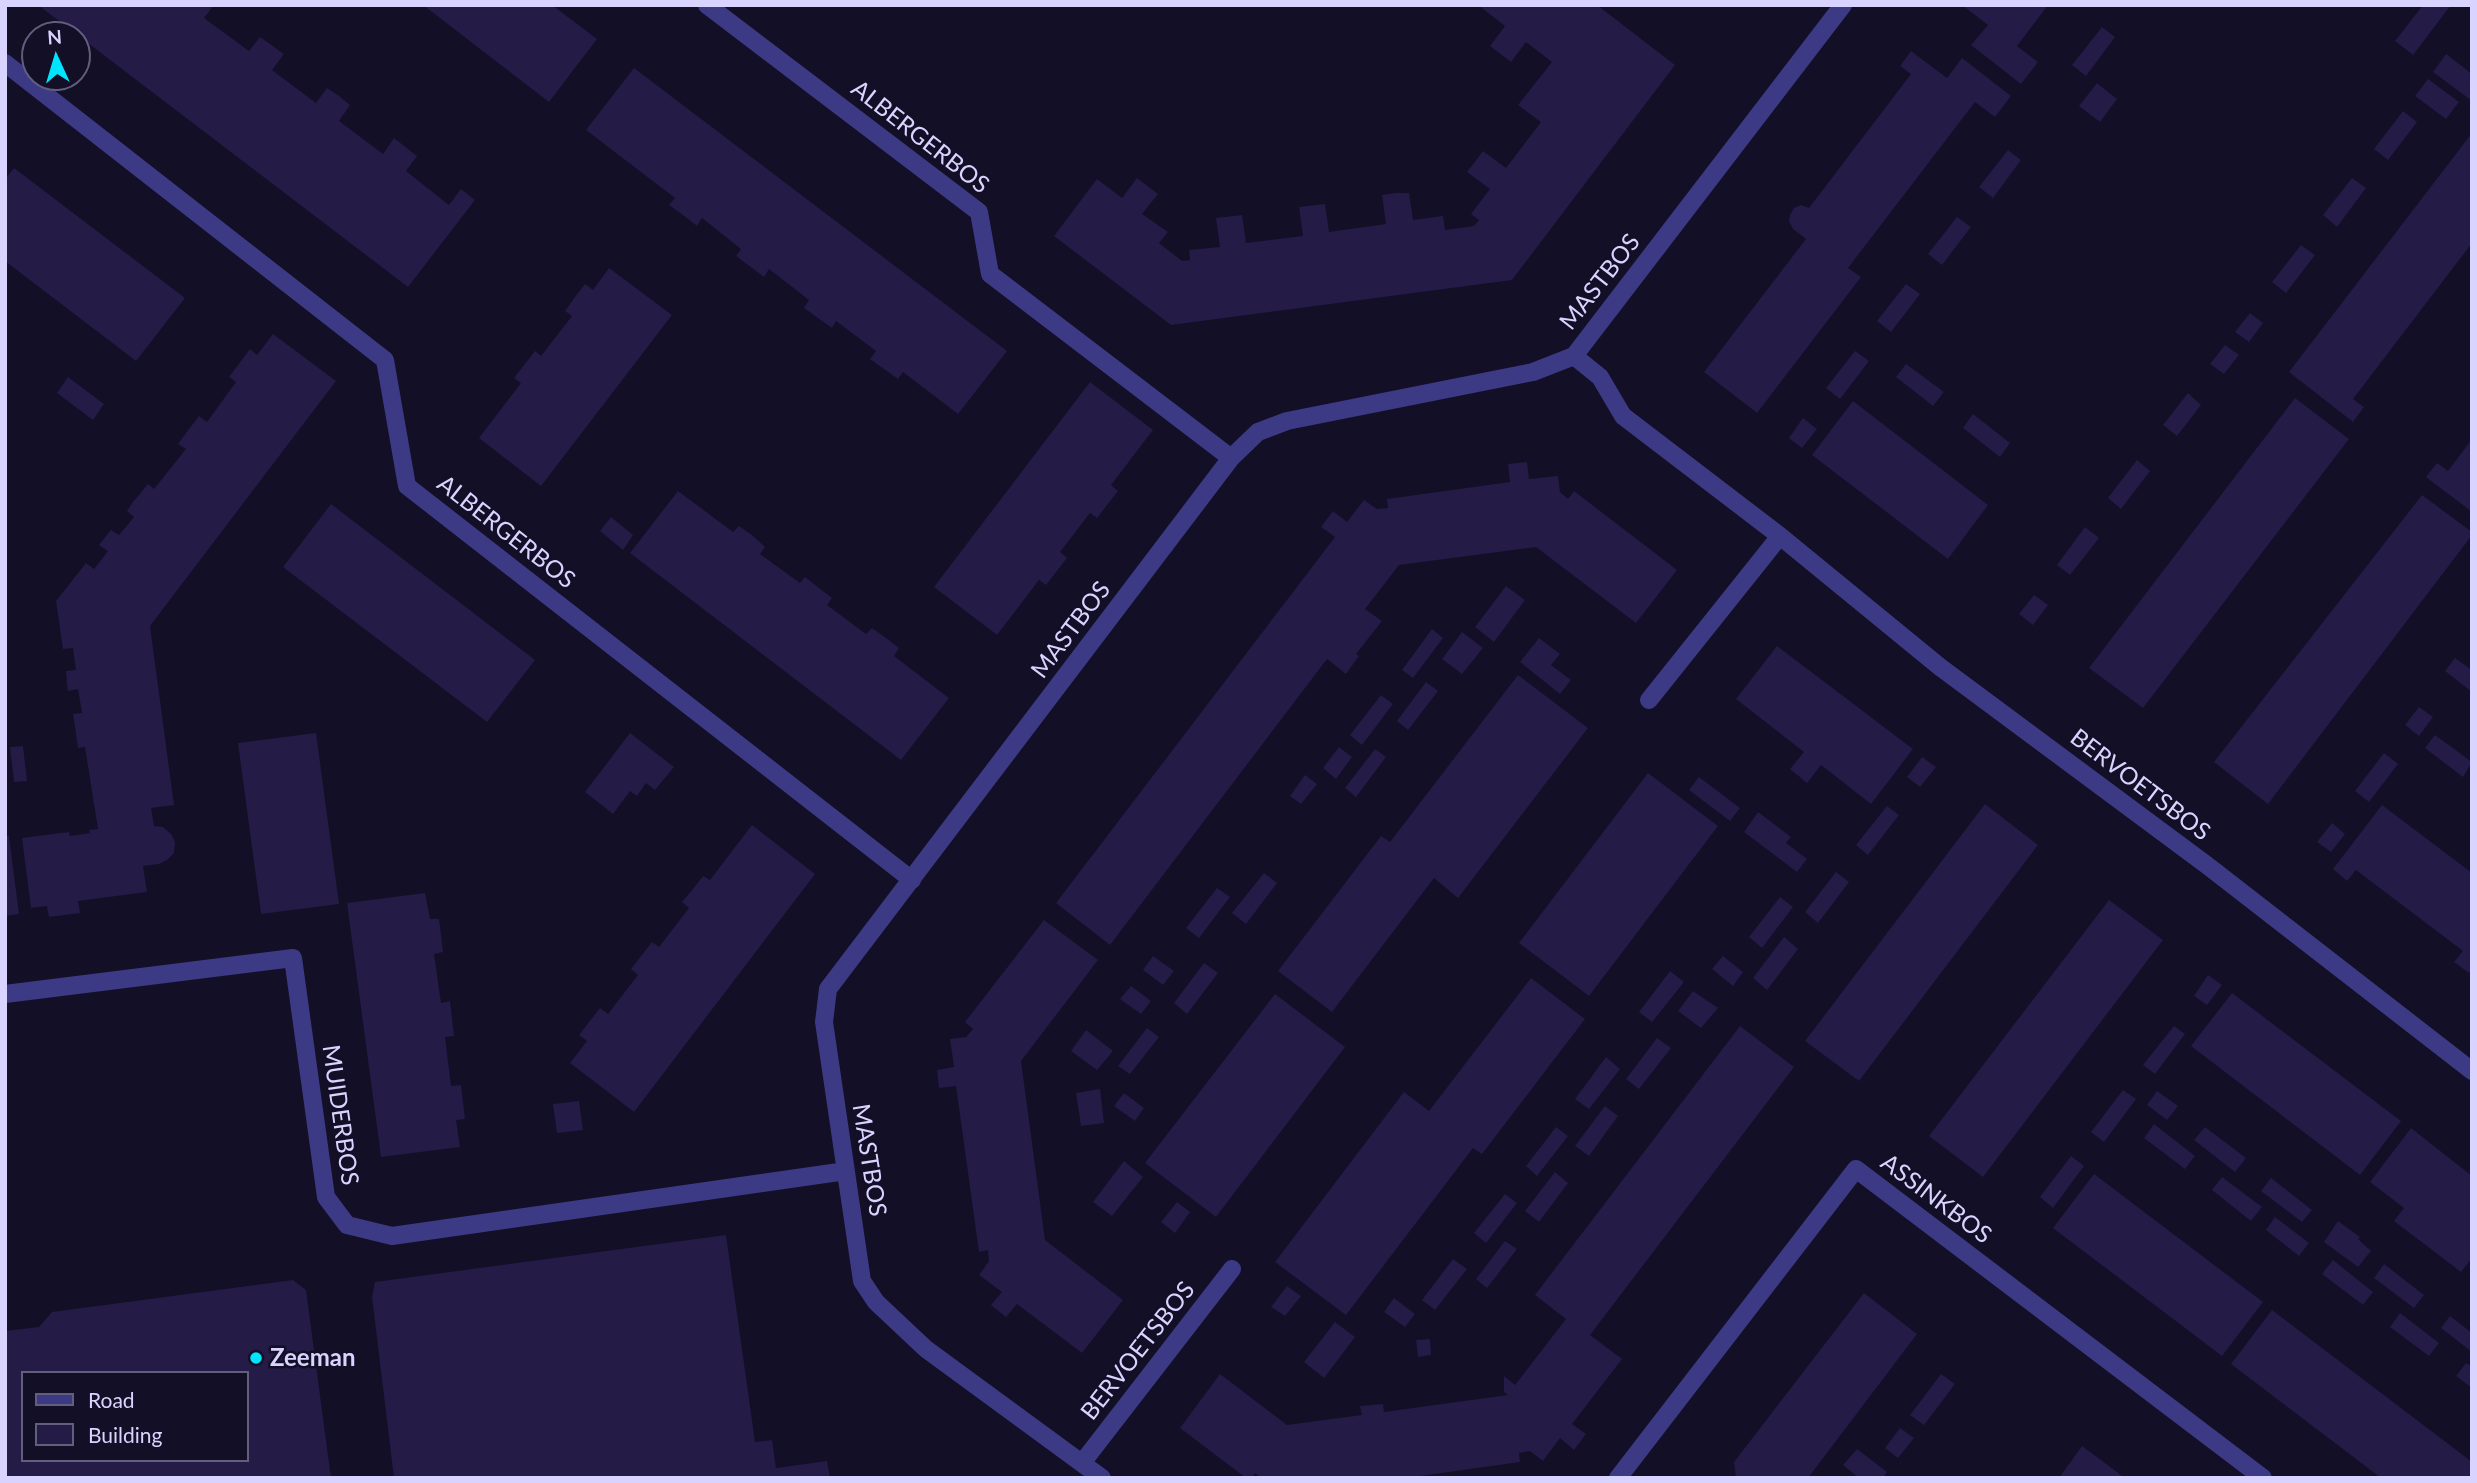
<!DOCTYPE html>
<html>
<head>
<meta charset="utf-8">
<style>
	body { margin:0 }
	#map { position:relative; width:2477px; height:1483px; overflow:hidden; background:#130f26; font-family:Lato,sans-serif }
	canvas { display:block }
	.frame { position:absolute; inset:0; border:7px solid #d9d4ff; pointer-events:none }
	.legend { position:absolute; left:21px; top:1371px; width:228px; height:91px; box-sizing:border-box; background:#130f26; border:2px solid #625e7d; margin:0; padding:9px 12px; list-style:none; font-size:21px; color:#d9d4ff }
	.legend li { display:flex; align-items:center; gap:14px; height:35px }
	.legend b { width:35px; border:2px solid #625e7d }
	.north { position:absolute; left:21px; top:21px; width:70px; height:70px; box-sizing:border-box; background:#130f26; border:2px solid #625e7d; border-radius:50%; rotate:356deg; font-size:19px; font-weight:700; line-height:28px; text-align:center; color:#d9d4ff }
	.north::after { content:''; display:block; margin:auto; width:24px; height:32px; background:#00e5ff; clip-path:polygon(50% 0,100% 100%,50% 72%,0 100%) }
</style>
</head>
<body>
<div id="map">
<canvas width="2477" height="1483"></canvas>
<div class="frame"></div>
<ul class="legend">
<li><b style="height:9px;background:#3d3a85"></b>Road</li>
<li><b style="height:19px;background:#241b47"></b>Building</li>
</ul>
<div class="north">N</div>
</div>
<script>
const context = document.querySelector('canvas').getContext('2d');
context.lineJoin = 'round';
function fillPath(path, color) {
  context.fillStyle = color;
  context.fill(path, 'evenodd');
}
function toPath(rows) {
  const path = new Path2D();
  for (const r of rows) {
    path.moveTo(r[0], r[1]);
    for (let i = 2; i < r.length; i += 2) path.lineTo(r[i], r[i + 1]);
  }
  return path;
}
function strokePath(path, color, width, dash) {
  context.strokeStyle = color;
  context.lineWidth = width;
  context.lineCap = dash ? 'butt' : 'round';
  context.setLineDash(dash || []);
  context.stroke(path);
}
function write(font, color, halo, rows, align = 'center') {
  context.font = font + ' Lato,sans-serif';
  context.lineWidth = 5;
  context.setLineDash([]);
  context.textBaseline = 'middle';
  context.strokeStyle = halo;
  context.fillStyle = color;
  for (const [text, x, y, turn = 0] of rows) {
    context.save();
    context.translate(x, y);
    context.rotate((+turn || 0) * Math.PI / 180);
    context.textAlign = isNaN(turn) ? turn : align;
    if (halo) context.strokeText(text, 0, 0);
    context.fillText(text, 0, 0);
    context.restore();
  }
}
const building = toPath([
	[38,5,214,5,204,18,249,51,260,37,284,54,272,70,316,103,327,88,339,96,350,105,339,121,383,154,394,138,417,156,406,171,449,205,461,189,475,200,408,287],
	[423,5,552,5,597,39,549,102],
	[1478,5,1597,5,1675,65,1512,280,1171,325,1054,236,1097,179,1122,198,1137,178,1158,194,1142,214,1168,232,1159,243,1182,261,1190,260,1189,250,1220,247,1216,218,1242,215,1246,243,1303,236,1299,207,1325,204,1329,232,1386,224,1382,195,1395,193,1409,193,1413,220,1443,216,1445,230,1474,226,1479,220,1471,214,1490,189,1467,172,1483,151,1506,168,1541,122,1518,105,1552,62,1526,42,1511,62,1490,46,1505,26],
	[1962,5,2048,5,2017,46,2038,62,2021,84,1971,45,1988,25],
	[2423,5,2451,5,2413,55,2395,41],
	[2102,27,2115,37,2086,76,2072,65],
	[1911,51,1947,78,1962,58,2011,96,1995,117,1975,102,1848,268,1861,277,1757,413,1704,372,1806,239,1793,229,1789,221,1790,215,1794,208,1801,205,1809,208,1911,74,1900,66],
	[2446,54,2472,74,2472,101,2433,72],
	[634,68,1007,351,958,414,903,372,898,379,870,359,876,351,836,321,832,328,804,308,809,300,769,269,764,277,736,256,741,249,702,218,697,226,683,215,669,205,675,198,586,130],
	[2428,79,2459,102,2446,119,2415,96],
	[2097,83,2117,99,2100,122,2079,106],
	[2403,111,2417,122,2388,160,2374,149],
	[2472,133,2472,243,2353,399,2364,407,2353,422,2289,372],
	[2008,150,2021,160,1993,198,1979,187],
	[14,168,185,298,136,361,5,261,5,179],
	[2352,178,2366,188,2337,227,2323,215],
	[1957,217,1971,227,1942,265,1928,254],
	[2301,245,2315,255,2286,293,2272,282],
	[609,268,672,315,541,486,479,438,521,383,514,378,535,351,541,356,572,316,565,311,575,297,585,284,593,290],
	[1906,284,1920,294,1891,332,1877,321],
	[2250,313,2263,323,2249,342,2235,332],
	[273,334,336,381,150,626,174,805,151,808,154,826,163,827,171,834,175,842,174,853,167,860,159,864,143,866,147,892,78,901,80,913,49,917,47,906,31,908,22,838,69,832,70,836,90,833,89,830,98,829,85,747,78,748,73,714,82,713,78,689,68,691,67,684,66,671,76,670,73,648,63,649,56,601,86,563,94,569,108,551,99,545,106,536,111,530,119,535,134,517,127,511,133,502,148,484,154,489,186,449,178,444,186,433,199,416,207,422,236,382,229,377,250,349,257,355],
	[2225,345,2239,355,2224,374,2210,364],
	[1855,351,1869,361,1840,399,1826,388],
	[1906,364,1944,392,1933,406,1896,377],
	[68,377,104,404,93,420,57,393],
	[1090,382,1153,430,1111,485,1118,491,1097,518,1090,513,1060,552,1067,558,1046,585,1039,580,997,635,934,587],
	[2188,393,2201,405,2177,436,2163,425],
	[2295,398,2349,439,2143,708,2089,668],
	[1853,401,1988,505,1948,559,1812,455],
	[1973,414,2010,443,2000,457,1963,428],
	[1803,418,1817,429,1802,448,1789,438],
	[2472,439,2472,512,2426,477,2437,463,2448,471],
	[2137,460,2150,471,2121,509,2108,498],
	[1527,462,1529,479,1558,476,1560,492,1568,499,1574,491,1677,570,1636,623,1536,547,1399,565,1365,609,1382,621,1356,654,1359,656,1346,674,1327,659,1110,945,1056,903,1335,537,1321,527,1333,511,1347,522,1364,500,1377,509,1388,508,1387,499,1510,482,1508,464],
	[678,491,733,532,739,526,752,535,765,547,760,554,800,583,805,577,832,598,827,605,866,634,872,628,886,638,899,648,894,656,949,698,901,760,630,553],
	[2422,495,2472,532,2472,535,2268,804,2214,762],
	[331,504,535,660,487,722,283,567],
	[611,517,633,535,623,550,600,531],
	[2085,527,2099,538,2070,575,2057,565],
	[1506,586,1525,600,1494,642,1475,627],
	[2034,595,2048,605,2033,625,2019,614],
	[1432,629,1443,638,1413,678,1402,670],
	[1462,632,1483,648,1462,674,1442,659],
	[1539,638,1560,654,1551,665,1571,680,1560,694,1520,662],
	[1777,646,1913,749,1871,804,1821,765,1807,783,1790,769,1804,752,1736,699],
	[2455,658,2472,670,2472,692,2445,671],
	[1518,675,1588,728,1458,898,1434,878,1332,1012,1278,971,1381,836,1390,842],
	[1426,682,1438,691,1408,730,1397,721],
	[1381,695,1393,704,1362,745,1350,735],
	[2419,707,2433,717,2419,736,2405,725],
	[316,733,339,904,261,914,238,743],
	[630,733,674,767,655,790,646,783,637,796,630,791,613,814,585,792],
	[2435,735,2472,762,2463,777,2425,748],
	[23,746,27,781,14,782,10,747],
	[1339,747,1352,757,1336,779,1323,768],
	[1375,749,1386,757,1356,797,1345,788],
	[2384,753,2398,764,2369,802,2355,791],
	[1922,757,1936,767,1920,787,1907,777],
	[1648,773,1718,826,1589,996,1519,943],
	[1305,775,1317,784,1301,804,1290,796],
	[1699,777,1740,808,1730,821,1689,790],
	[1985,804,2038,845,1859,1081,1805,1041],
	[2382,805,2472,873,2472,969,2469,973,2454,962,2463,951,2356,870,2347,881,2333,869],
	[1887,806,1899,815,1868,855,1856,845],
	[1758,812,1791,837,1786,843,1807,859,1797,872,1744,832],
	[2332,823,2345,834,2331,852,2317,842],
	[752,825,815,874,634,1112,570,1063,587,1041,579,1035,600,1008,608,1014,638,975,631,969,641,956,652,942,659,947,689,908,682,902,693,889,703,876,710,880],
	[5,836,9,836,19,914,5,916],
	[1836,872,1849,882,1818,923,1805,912],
	[1264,873,1277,883,1246,924,1232,913],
	[1217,888,1230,897,1199,938,1186,928],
	[425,893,430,919,439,919,443,952,434,954,441,1003,450,1001,454,1036,445,1037,451,1086,461,1085,465,1119,456,1120,460,1147,381,1157,347,903],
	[1780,897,1793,907,1762,948,1749,937],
	[2109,900,2163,940,1983,1177,1929,1136],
	[1044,920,1098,960,1021,1061,1045,1240,1123,1300,1082,1353,1017,1304,1006,1317,991,1305,1002,1292,979,1275,989,1261,988,1250,979,1252,956,1086,939,1088,937,1070,954,1067,950,1039,966,1037,973,1029,965,1022],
	[1784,937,1798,949,1767,990,1753,978],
	[1153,956,1174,971,1163,985,1143,970],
	[1723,956,1743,972,1733,986,1712,969],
	[1204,963,1218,973,1187,1014,1174,1003],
	[1670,971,1684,982,1652,1022,1639,1012],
	[2208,975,2222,985,2207,1005,2194,996],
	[1531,978,1585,1019,1482,1154,1473,1148,1346,1315,1275,1262,1404,1092,1429,1111],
	[1131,986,1151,1001,1141,1014,1120,999],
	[1693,991,1718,1008,1701,1028,1678,1011],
	[2232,993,2401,1121,2360,1175,2191,1046],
	[1275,994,1345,1047,1216,1217,1145,1163],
	[1740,1026,1794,1067,1590,1335,1622,1359,1572,1424,1586,1434,1574,1450,1560,1438,1543,1461,1530,1451,1519,1453,1520,1462,1406,1478,1261,1478,1255,1473,1252,1478,1246,1478,1180,1428,1220,1374,1287,1425,1362,1415,1360,1406,1383,1404,1384,1412,1508,1395,1504,1392,1504,1376,1515,1385,1566,1319,1535,1295],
	[2174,1026,2185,1034,2155,1074,2143,1065],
	[1147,1028,1159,1037,1130,1074,1118,1066],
	[1086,1030,1113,1051,1097,1070,1071,1051],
	[1657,1038,1671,1048,1639,1089,1626,1079],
	[1606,1057,1620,1069,1589,1109,1575,1099],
	[1100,1089,1104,1123,1081,1126,1076,1093],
	[2123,1090,2136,1099,2104,1142,2091,1132],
	[2157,1091,2178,1106,2167,1120,2147,1105],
	[1124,1093,1144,1108,1135,1121,1114,1106],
	[579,1101,583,1130,557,1133,553,1104],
	[1605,1106,1618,1116,1589,1156,1575,1146],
	[2154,1124,2195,1156,2185,1169,2144,1138],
	[1556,1127,1568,1136,1537,1176,1526,1166],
	[2205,1127,2246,1158,2235,1172,2194,1140],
	[2411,1128,2472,1176,2472,1258,2461,1272,2394,1221,2404,1208,2370,1182],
	[2071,1156,2084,1166,2053,1208,2040,1197],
	[1124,1161,1143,1177,1112,1216,1093,1202],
	[1555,1172,1568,1183,1539,1222,1525,1211],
	[2094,1174,2263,1302,2222,1356,2053,1228],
	[2222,1177,2262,1207,2251,1221,2212,1190],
	[2271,1178,2312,1210,2302,1222,2261,1191],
	[1505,1194,1517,1203,1486,1243,1474,1233],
	[1177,1202,1190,1212,1175,1233,1161,1222],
	[2275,1217,2309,1243,2299,1256,2266,1230],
	[2338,1221,2360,1237,2358,1239,2371,1251,2358,1267,2324,1242],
	[726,1235,755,1442,772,1440,776,1468,827,1461,830,1478,394,1478,372,1297,375,1282],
	[1505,1241,1517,1249,1487,1288,1476,1279],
	[1453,1259,1467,1269,1435,1310,1422,1300],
	[2333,1260,2373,1292,2363,1305,2322,1274],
	[2384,1264,2424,1295,2414,1308,2374,1278],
	[293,1280,306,1290,331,1478,5,1478,5,1331,39,1327,52,1312],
	[23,1373,247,1373,247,1460,23,1460],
	[1287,1286,1301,1296,1285,1316,1271,1307],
	[1864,1293,1917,1334,1808,1478,1736,1478,1734,1462],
	[1394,1298,1415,1314,1405,1327,1384,1312],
	[2272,1310,2472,1462,2472,1478,2381,1478,2231,1364],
	[2400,1313,2439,1343,2429,1356,2390,1327],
	[2450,1316,2472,1333,2472,1352,2441,1328],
	[1335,1322,1355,1337,1324,1378,1304,1362],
	[1430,1339,1431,1355,1418,1357,1416,1340],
	[2466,1363,2472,1367,2472,1388,2456,1376],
	[1941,1374,1955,1384,1924,1425,1910,1415],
	[1900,1428,1914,1438,1898,1458,1885,1448],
	[2082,1446,2117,1472,2124,1478,2059,1478],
	[1857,1449,1887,1472,1883,1478,1859,1478,1843,1465]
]);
const minor = toPath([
	[707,5,979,212,990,274,1231,458],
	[5,63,385,360,407,486,912,880],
	[1574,356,1600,377,1623,416,1780,536,1940,667,2208,866,2472,1071],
	[1649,700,1780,536],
	[5,994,293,958,326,1197,347,1225,392,1236,846,1171],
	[1082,1463,1232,1269],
	[1102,1478,926,1349,876,1302,862,1281,824,1022,828,989,1231,458,1258,432,1287,421,1533,372,1574,356,1843,5],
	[1618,1478,1856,1169,2263,1478]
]);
const markers = [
	[256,1358,7,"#00e5ff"]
];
const streetNames = [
	["ALBERGERBOS",920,137,38],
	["MASTBOS",1600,282,-52],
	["ALBERGERBOS",506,532,38],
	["MASTBOS",1071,630,-53],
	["BERVOETSBOS",2140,785,37],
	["MUIDERBOS",340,1115,82],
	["MASTBOS",869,1160,81],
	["ASSINKBOS",1936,1199,37],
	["BERVOETSBOS",1138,1351,-52]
];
const poiNames = [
	["Zeeman",270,1358]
];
fillPath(building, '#241b47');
strokePath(minor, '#3d3a85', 18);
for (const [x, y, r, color] of markers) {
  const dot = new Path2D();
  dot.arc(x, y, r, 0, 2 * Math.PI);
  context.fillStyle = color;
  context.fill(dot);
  strokePath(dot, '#130f26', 2.5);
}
write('24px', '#d9d4ff', '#130f26', streetNames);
write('bold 24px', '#d9d4ff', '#130f26', poiNames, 'left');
</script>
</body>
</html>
